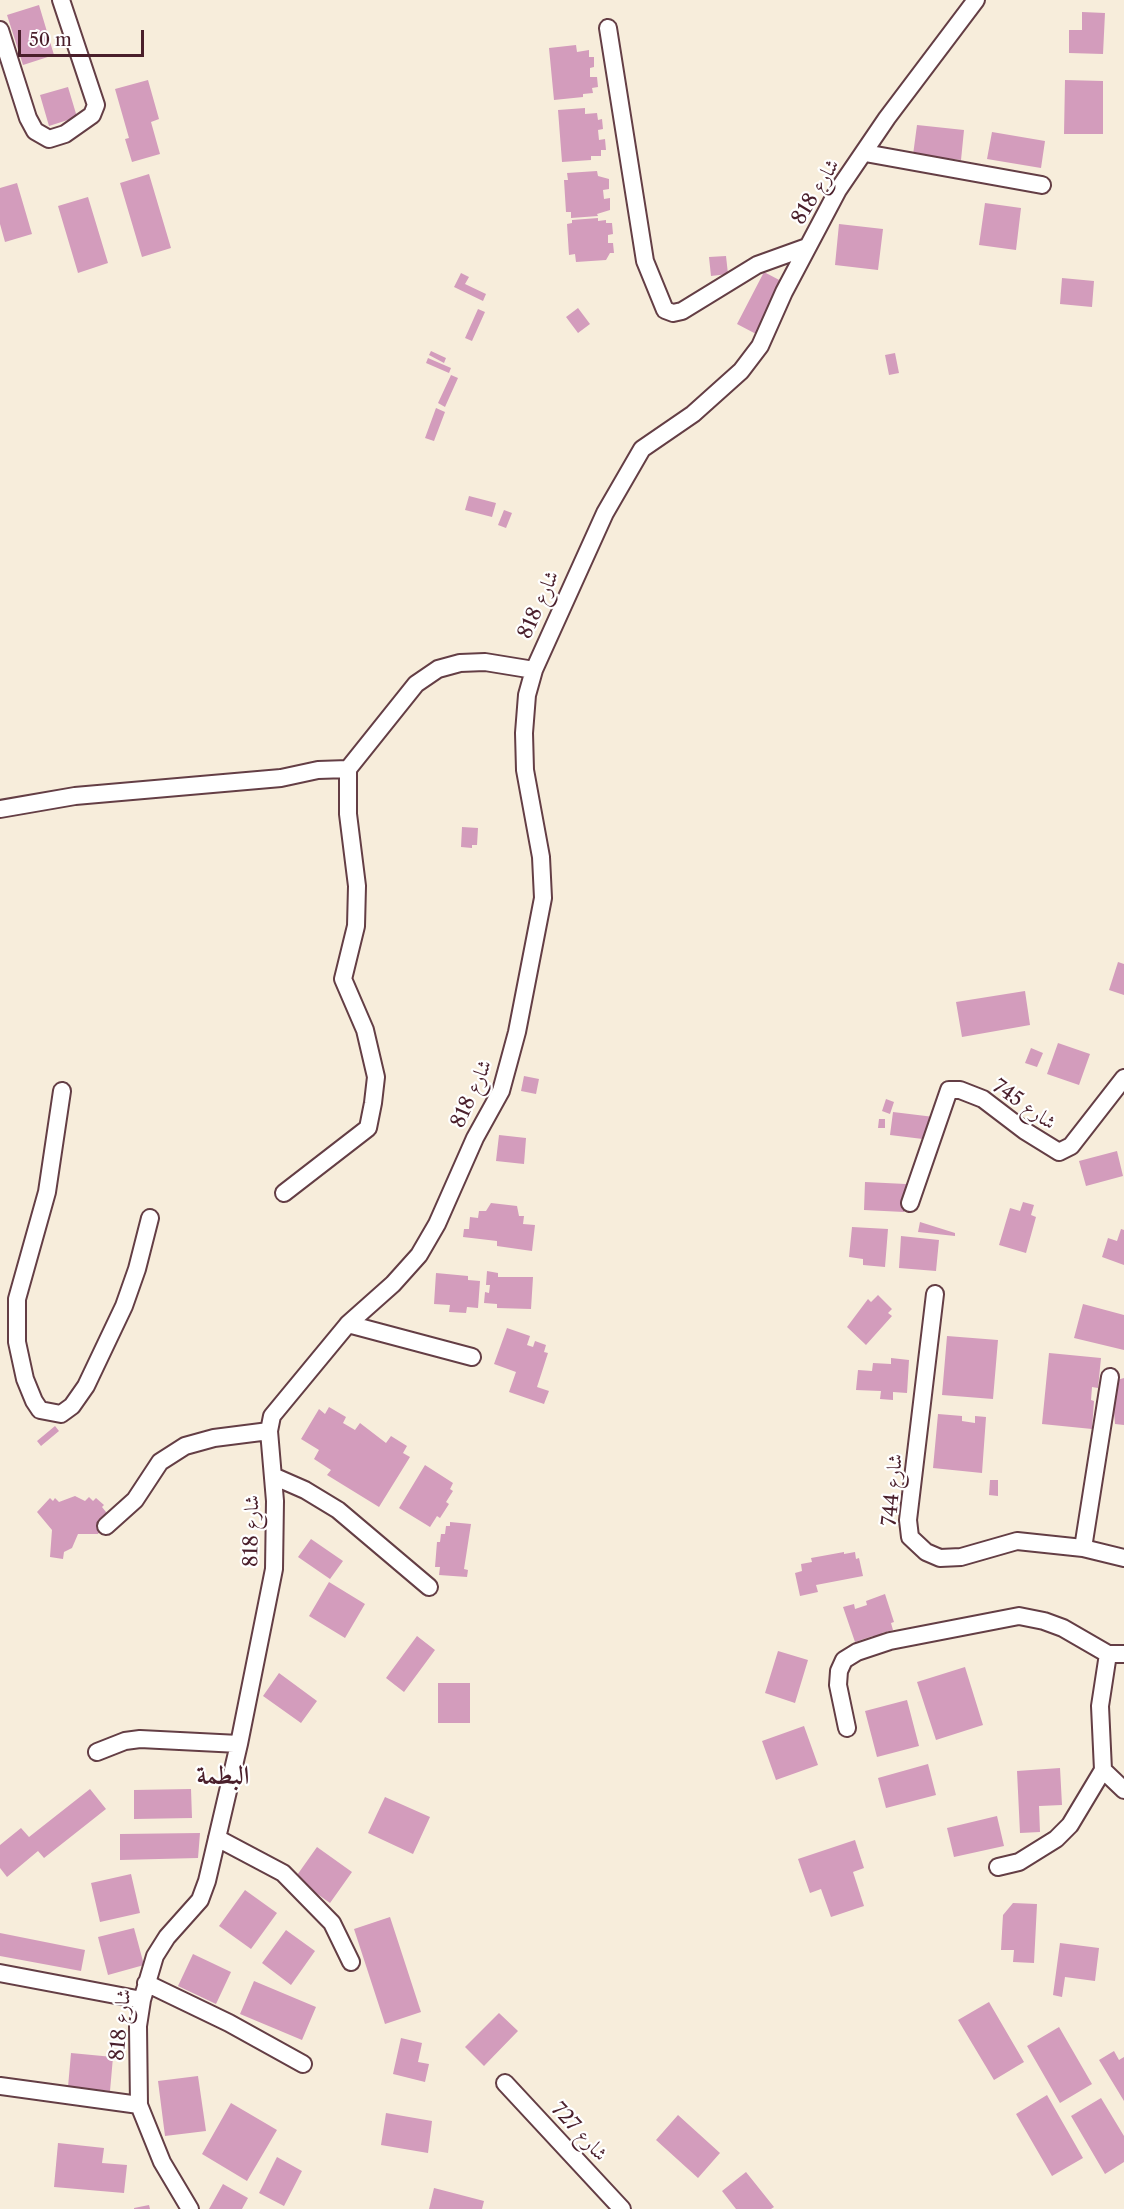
<!DOCTYPE html>
<html>
<head>
<meta charset="utf-8">
<style>
	body { margin:0 }
	#map { position:relative; width:1124px; height:2209px; overflow:hidden; background:#f7eddb; font-family:"Libre Caslon Text",serif }
	canvas { display:block }
	.scale { position:absolute; left:18px; top:30px; width:126px; height:27px; box-sizing:border-box; border:3px solid #4a1f2b; border-top:0; padding-left:8px; font-size:18px; line-height:21px; white-space:nowrap; color:#4a1f2b; -webkit-text-stroke:4px #fff; paint-order:stroke }
</style>
</head>
<body>
<div id="map">
<canvas width="1124" height="2209"></canvas>
<div class="scale">50 m</div>
</div>
<script>
const context = document.querySelector('canvas').getContext('2d');
context.lineJoin = 'round';
function fillPath(path, color) {
  context.fillStyle = color;
  context.fill(path, 'evenodd');
}
function toPath(rows) {
  const path = new Path2D();
  for (const r of rows) {
    path.moveTo(r[0], r[1]);
    for (let i = 2; i < r.length; i += 2) path.lineTo(r[i], r[i + 1]);
  }
  return path;
}
function strokePath(path, color, width, dash) {
  context.strokeStyle = color;
  context.lineWidth = width;
  context.lineCap = dash ? 'butt' : 'round';
  context.setLineDash(dash || []);
  context.stroke(path);
}
function write(font, color, halo, rows, align = 'center') {
  context.font = font + ' "Libre Caslon Text",Amiri,serif';
  context.lineWidth = 4.5;
  context.setLineDash([]);
  context.textBaseline = 'middle';
  context.strokeStyle = halo;
  context.fillStyle = color;
  for (const [text, x, y, turn = 0] of rows) {
    context.save();
    context.translate(x, y);
    context.rotate((+turn || 0) * Math.PI / 180);
    context.textAlign = isNaN(turn) ? turn : align;
    if (halo) context.strokeText(text, 0, 0);
    context.fillText(text, 0, 0);
    context.restore();
  }
}
const building = toPath([
	[39,5,54,55,23,65,7,15],
	[1082,12,1105,13,1103,54,1069,53,1069,30,1082,30],
	[576,45,577,52,589,50,589,57,594,57,594,67,590,68,590,77,597,77,598,87,592,88,593,93,583,94,583,97,554,100,549,48],
	[148,80,159,119,151,122,160,154,132,162,125,139,129,138,115,89],
	[1065,80,1103,81,1103,134,1064,134],
	[68,87,77,117,49,126,40,95],
	[585,108,585,114,597,113,598,120,602,119,603,129,598,130,599,140,605,139,606,150,601,150,601,156,591,156,591,160,562,162,558,110],
	[917,125,964,130,961,160,913,155],
	[992,132,1045,141,1041,168,987,159],
	[597,171,598,176,609,179,609,189,603,190,604,199,610,198,610,210,597,214,598,216,571,218,571,212,566,212,564,180,568,180,567,173],
	[149,174,171,248,142,257,120,183],
	[17,183,32,234,5,242,0,224,0,188],
	[88,197,108,263,78,273,58,206],
	[985,203,1021,208,1016,250,979,245],
	[598,218,598,221,606,220,606,223,612,223,613,234,608,235,608,243,613,243,614,253,610,253,606,260,576,262,575,254,569,255,567,224,572,223,572,220],
	[839,224,883,229,878,270,835,265],
	[726,256,728,274,711,276,709,257],
	[764,272,785,283,758,335,737,324],
	[461,273,469,277,465,284,486,294,483,301,454,287],
	[1062,278,1094,281,1092,307,1060,304],
	[578,308,590,324,578,333,566,317],
	[478,309,485,312,472,341,465,338],
	[431,351,446,358,444,363,429,355],
	[895,353,899,373,889,375,885,355],
	[428,358,451,368,449,373,426,363],
	[451,375,458,378,445,407,438,403],
	[436,408,445,412,434,441,425,438],
	[469,496,496,503,492,517,465,510],
	[504,510,512,513,506,528,498,525],
	[462,827,478,828,477,845,472,845,472,848,461,847],
	[1118,962,1124,964,1124,995,1109,990],
	[1025,991,1030,1025,962,1037,956,1002],
	[1058,1043,1090,1054,1079,1085,1047,1074],
	[1031,1048,1043,1053,1037,1067,1025,1063],
	[524,1076,539,1079,536,1094,521,1091],
	[886,1099,894,1102,890,1114,882,1111],
	[893,1112,934,1117,931,1140,890,1135],
	[879,1119,885,1119,885,1128,878,1128],
	[499,1135,526,1138,524,1164,496,1161],
	[1117,1151,1123,1176,1086,1186,1079,1161],
	[865,1182,906,1184,904,1212,864,1210],
	[1023,1202,1034,1205,1031,1215,1036,1217,1026,1253,999,1245,1010,1208,1020,1211],
	[491,1203,517,1206,519,1216,524,1216,523,1224,535,1225,532,1251,497,1246,497,1241,463,1237,464,1229,469,1229,470,1217,478,1218,479,1211,486,1211],
	[920,1222,955,1233,955,1236,918,1232],
	[852,1227,888,1229,885,1267,863,1265,863,1259,849,1257],
	[1121,1229,1124,1230,1124,1265,1102,1257,1108,1238,1117,1241],
	[901,1236,939,1240,936,1271,899,1268],
	[487,1271,498,1273,498,1277,533,1277,531,1309,497,1308,497,1304,484,1303,485,1292,489,1293,490,1285,486,1285],
	[436,1273,468,1276,468,1280,480,1281,478,1308,467,1307,466,1313,449,1312,450,1305,434,1304],
	[878,1295,892,1309,888,1313,892,1316,866,1345,847,1327,868,1299,871,1302],
	[1083,1304,1124,1315,1124,1350,1074,1338],
	[507,1328,530,1336,527,1345,533,1347,535,1341,546,1345,544,1352,548,1353,537,1387,549,1391,544,1404,509,1392,516,1372,494,1364],
	[947,1336,998,1340,993,1399,942,1395],
	[1049,1353,1101,1358,1098,1388,1092,1387,1091,1400,1094,1401,1092,1429,1042,1424],
	[891,1358,909,1360,907,1393,893,1392,893,1400,880,1399,881,1391,856,1390,858,1370,872,1371,873,1363,891,1364],
	[1124,1378,1124,1425,1115,1424,1112,1389,1117,1380],
	[329,1407,346,1417,343,1423,355,1430,360,1423,386,1443,391,1436,407,1446,403,1453,410,1457,379,1507,327,1475,331,1470,314,1459,319,1450,301,1439,319,1409,325,1414],
	[938,1414,962,1416,962,1421,975,1423,975,1416,986,1417,982,1473,933,1468],
	[55,1426,59,1431,41,1446,37,1441],
	[425,1465,453,1483,450,1489,453,1491,446,1502,449,1504,440,1518,437,1516,430,1527,399,1508],
	[990,1480,998,1480,998,1496,989,1495],
	[75,1496,85,1501,89,1497,93,1501,96,1498,104,1505,102,1507,106,1512,107,1518,98,1534,78,1534,72,1548,64,1552,63,1559,50,1557,52,1530,37,1512,50,1498,53,1501,55,1498,59,1502],
	[450,1522,471,1524,464,1569,468,1570,467,1577,439,1575,440,1567,435,1567,437,1542,440,1542,441,1534,445,1534,446,1526,450,1526],
	[311,1539,343,1561,330,1579,298,1557],
	[844,1552,844,1554,855,1552,856,1559,859,1558,863,1576,816,1585,818,1592,800,1596,795,1573,802,1571,801,1564,812,1562,811,1558],
	[329,1582,365,1604,345,1638,309,1616],
	[885,1594,894,1622,891,1623,893,1630,882,1633,884,1638,875,1641,873,1636,855,1642,843,1607,854,1604,855,1609,867,1605,866,1601],
	[417,1636,435,1650,404,1692,386,1678],
	[778,1651,808,1660,795,1703,765,1693],
	[965,1667,983,1725,936,1740,917,1682],
	[279,1673,317,1701,301,1723,263,1696],
	[438,1683,470,1683,470,1723,438,1723],
	[907,1700,919,1746,877,1757,865,1711],
	[804,1726,818,1765,776,1780,762,1741],
	[928,1764,936,1795,886,1808,878,1778],
	[1060,1768,1062,1805,1039,1806,1040,1832,1020,1833,1017,1771],
	[90,1789,106,1809,44,1858,38,1851,7,1877,0,1868,0,1845,21,1828,29,1837],
	[191,1789,192,1818,134,1819,134,1790],
	[385,1797,430,1817,413,1854,368,1833],
	[997,1816,1004,1846,954,1857,947,1828],
	[200,1833,198,1858,120,1860,120,1834],
	[855,1840,864,1868,853,1872,864,1906,831,1917,821,1889,810,1893,798,1859],
	[317,1847,352,1872,330,1903,295,1878],
	[131,1874,140,1913,100,1922,91,1883],
	[245,1890,277,1913,251,1949,219,1926],
	[1013,1903,1037,1904,1034,1963,1013,1962,1014,1950,1001,1950,1003,1915],
	[390,1917,421,2012,385,2024,354,1929],
	[134,1928,144,1965,108,1975,98,1937],
	[286,1930,315,1951,291,1985,262,1963],
	[0,1933,85,1950,81,1971,0,1956],
	[1060,1943,1099,1948,1095,1981,1065,1977,1062,1997,1053,1995],
	[193,1954,231,1972,216,2004,178,1986],
	[254,1981,316,2007,302,2040,240,2014],
	[989,2002,1024,2062,994,2080,958,2020],
	[499,2013,518,2031,484,2066,465,2047],
	[1059,2027,1092,2084,1060,2103,1027,2046],
	[401,2038,422,2043,418,2062,429,2064,425,2082,393,2074],
	[1114,2051,1119,2060,1124,2057,1124,2101,1099,2060],
	[71,2053,113,2057,110,2091,68,2087],
	[198,2076,206,2131,165,2136,158,2081],
	[1047,2095,1083,2158,1052,2176,1016,2114],
	[1101,2098,1124,2136,1124,2162,1105,2174,1071,2116],
	[231,2103,277,2130,247,2181,202,2154],
	[386,2113,432,2121,428,2153,381,2145],
	[678,2115,720,2153,698,2178,656,2140],
	[58,2143,104,2148,102,2163,127,2165,124,2193,54,2187],
	[277,2157,302,2171,284,2206,259,2193],
	[746,2172,774,2207,771,2209,736,2209,722,2191],
	[223,2184,248,2198,242,2209,209,2209],
	[434,2188,484,2201,482,2209,429,2209],
	[149,2205,150,2209,134,2209,134,2208]
]);
const minor = toPath([
	[608,28,645,261,665,310,673,313,682,311,757,265,807,247],
	[0,30,28,118,35,131,49,139,65,134,92,115,96,105,61,0],
	[865,153,1042,185],
	[0,809,75,796,281,778,318,770,348,769],
	[62,1091,47,1192,17,1299,17,1342,25,1379,34,1401,40,1410,61,1414,72,1406,86,1386,124,1306,137,1269,150,1218],
	[284,1193,368,1128,373,1103,376,1077,365,1030,343,979,356,926,357,886,348,814,348,769,416,684,438,669,460,663,485,662,534,670],
	[910,1203,949,1090,960,1090,983,1099,1025,1131,1059,1152,1071,1146,1124,1078],
	[935,1294,908,1520,910,1537,926,1552,940,1558,961,1557,1017,1541,1083,1548,1124,1558],
	[348,1324,472,1357],
	[273,1476,305,1490,338,1510,429,1587],
	[106,1526,135,1500,160,1462,185,1446,214,1438,269,1431],
	[1083,1548,1110,1377],
	[847,1728,838,1685,839,1671,844,1660,857,1652,890,1641,1019,1616,1044,1621,1063,1628,1108,1654,1124,1654],
	[97,1752,125,1741,140,1739,239,1744],
	[1103,1770,1100,1706,1108,1654],
	[217,1838,283,1873,332,1923,351,1962],
	[998,1867,1019,1862,1056,1839,1070,1825,1103,1770,1124,1790],
	[0,1973,142,2000],
	[146,1983,229,2023,303,2064],
	[505,2083,622,2209],
	[0,2086,139,2105],
	[190,2209,162,2162,139,2105,138,2026,142,2000,155,1956,167,1937,200,1900,207,1881,239,1744,274,1569,275,1501,269,1431,272,1416,348,1324,393,1284,419,1255,437,1224,475,1138,501,1091,517,1032,543,898,541,857,525,770,524,733,527,695,534,670,605,513,642,449,693,414,741,371,760,346,784,292,838,190,887,118,976,0]
]);
const streetNames = [
	["شارع 818",816,192,-59],
	["شارع 818",539,605,-66],
	["شارع 818",472,1094,-66],
	["شارع 745",1024,1105,35],
	["شارع 744",893,1490,-85],
	["شارع 818",252,1531,-89],
	["شارع 818",121,2025,-84],
	["شارع 727",579,2132,47]
];
const districtNames = [
	["البطمة",223,1776]
];
fillPath(building, '#d39cbc');
strokePath(minor, '#643e45', 20);
strokePath(minor, '#fff', 16);
write('20px', '#4a1f2b', '#fff', streetNames);
write('bold 26px', '#4a1f2b', '#fff', districtNames);
</script>
</body>
</html>
